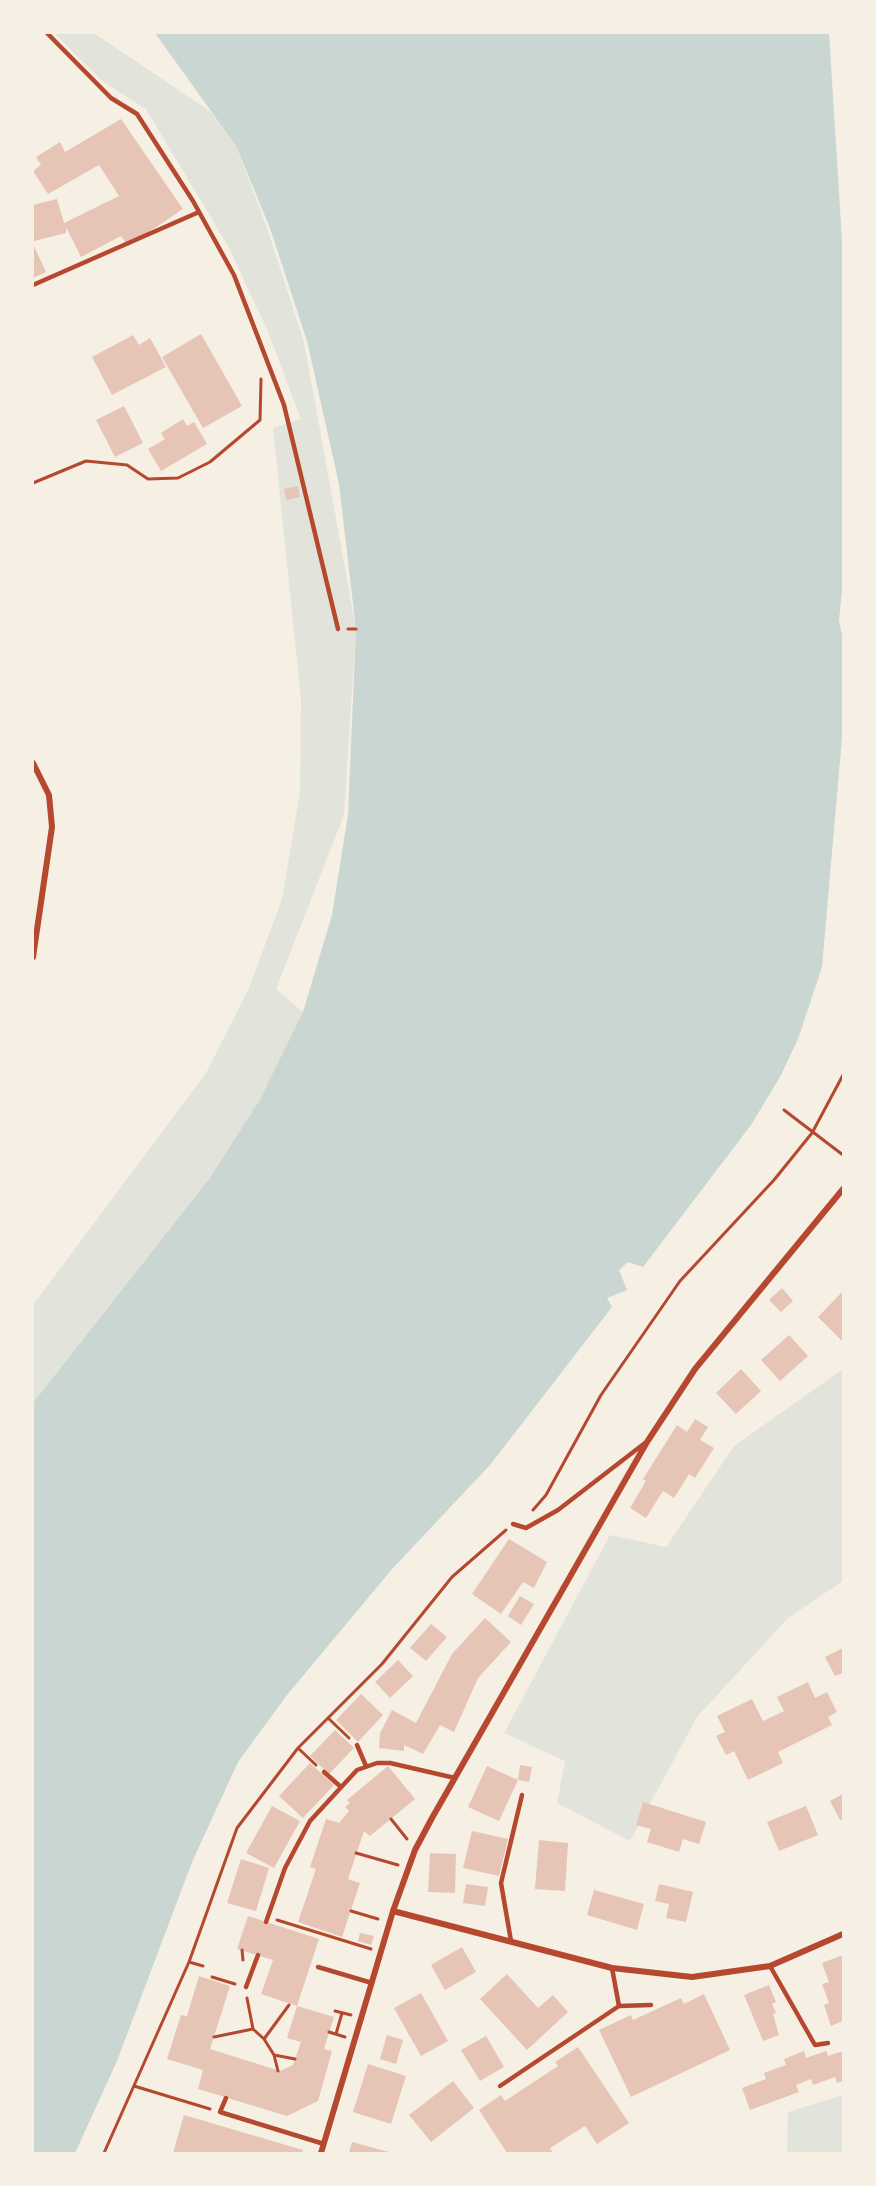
<!DOCTYPE html>
<html>
<head>
<meta charset="utf-8">
<style>
	body { margin:0 }
	#map { position:relative; width:876px; height:2186px; overflow:hidden; background:#f6efe4; font-family:"Alegreya Sans",sans-serif }
	canvas { display:block }
	.frame { position:absolute; inset:0; border:34px solid #f6efe4; pointer-events:none }
</style>
</head>
<body>
<div id="map">
<canvas width="876" height="2186"></canvas>
<div class="frame"></div>
</div>
<script>
const context = document.querySelector('canvas').getContext('2d');
context.lineJoin = 'round';
function fillPath(path, color) {
  context.fillStyle = color;
  context.fill(path, 'evenodd');
}
function toPath(rows) {
  const path = new Path2D();
  for (const r of rows) {
    path.moveTo(r[0], r[1]);
    for (let i = 2; i < r.length; i += 2) path.lineTo(r[i], r[i + 1]);
  }
  return path;
}
function strokePath(path, color, width, dash) {
  context.strokeStyle = color;
  context.lineWidth = width;
  context.lineCap = dash ? 'butt' : 'round';
  context.setLineDash(dash || []);
  context.stroke(path);
}
const green = toPath([
	[54,33,94,33,211,112,236,146,267,228,304,342,356,629,344,815,276,989,303,1012,259,1101,209,1179,33,1403,33,1305,206,1073,249,988,282,899,300,791,301,700,273,428,301,419,267,329,228,246,146,109,102,81],
	[843,1369,843,1581,788,1618,697,1717,630,1841,557,1803,565,1761,504,1733,610,1535,666,1547,734,1446],
	[843,2095,843,2153,787,2153,788,2112]
]);
const water = toPath([
	[155,33,829,33,843,257,843,581,839,620,843,640,843,726,822,967,798,1039,780,1077,751,1125,643,1267,628,1262,619,1270,627,1290,607,1298,612,1307,490,1465,393,1568,287,1695,238,1762,192,1862,117,2061,75,2153,33,2153,33,1403,209,1179,259,1101,303,1012,332,915,348,815,356,629,339,484,307,341,270,228,236,146]
]);
const building = toPath([
	[121,119,183,209,128,246,121,236,81,257,66,227,66,233,34,241,33,205,57,199,64,223,119,196,99,165,48,194,33,171,41,165,36,157,60,142,65,152],
	[33,244,46,272,33,278],
	[201,334,242,406,203,428,162,357],
	[133,335,139,345,150,338,166,367,112,395,92,357],
	[124,406,143,443,115,457,96,420],
	[183,419,187,426,194,422,207,444,161,471,148,449,165,439,161,433],
	[298,486,300,497,286,500,284,489],
	[782,1288,793,1301,781,1312,769,1300],
	[843,1291,843,1342,818,1317],
	[789,1335,808,1356,780,1381,761,1360],
	[741,1369,761,1391,736,1414,716,1393],
	[695,1419,708,1427,700,1440,714,1448,695,1478,689,1474,674,1498,663,1491,646,1518,630,1508,646,1481,643,1479,677,1425,687,1432],
	[509,1539,547,1562,534,1588,523,1582,501,1614,472,1594],
	[520,1596,534,1604,521,1625,508,1616],
	[485,1618,511,1642,478,1678,454,1732,440,1725,423,1754,404,1745,404,1751,379,1748,380,1733,392,1710,416,1723,452,1654],
	[431,1624,447,1637,426,1661,410,1648],
	[843,1648,843,1673,835,1676,825,1657],
	[398,1660,413,1676,390,1698,375,1682],
	[808,1682,815,1698,827,1692,837,1712,828,1717,832,1725,778,1752,783,1763,748,1780,734,1751,726,1755,716,1736,725,1732,717,1716,752,1699,763,1721,784,1711,777,1697],
	[361,1694,383,1715,358,1742,336,1720],
	[335,1730,354,1748,329,1774,310,1756],
	[310,1763,334,1785,303,1818,279,1796],
	[520,1765,532,1767,529,1782,518,1780,499,1821,468,1807,487,1766,518,1780],
	[388,1766,415,1799,370,1836,364,1831,348,1879,360,1883,342,1937,298,1922,316,1869,310,1867,326,1819,339,1823,349,1811,345,1807,350,1803,347,1800],
	[843,1794,843,1819,840,1820,830,1801],
	[643,1802,706,1822,699,1844,683,1839,679,1852,647,1842,651,1829,636,1825],
	[272,1806,300,1821,274,1868,246,1853],
	[806,1806,818,1835,779,1851,767,1822],
	[472,1831,508,1839,499,1876,463,1868],
	[539,1840,568,1843,565,1891,535,1889],
	[430,1853,456,1854,455,1893,428,1892],
	[241,1859,269,1868,256,1911,227,1903],
	[466,1884,488,1887,485,1906,463,1903],
	[659,1884,693,1892,686,1922,666,1918,669,1904,655,1901],
	[594,1890,644,1904,637,1930,587,1915],
	[248,1916,319,1939,297,2006,334,2017,324,2049,332,2051,318,2101,287,2116,198,2089,203,2070,167,2059,181,2015,187,2016,199,1976,230,1986,210,2049,280,2071,293,2065,301,2042,287,2038,297,2006,261,1994,273,1960,237,1949],
	[360,1933,374,1936,371,1945,358,1941],
	[462,1947,476,1972,445,1990,431,1965],
	[843,1955,843,2021,831,2026,824,2005,829,2003,822,1984,829,1982,822,1963],
	[507,1974,538,2008,553,1995,568,2012,527,2050,480,1999],
	[769,1985,776,2002,772,2004,776,2013,773,2014,779,2035,763,2041,744,1995],
	[421,1993,448,2041,421,2056,394,2008],
	[704,1994,730,2050,631,2097,599,2030,631,2015,633,2020,681,1998,684,2004],
	[387,2035,403,2040,396,2064,380,2059],
	[486,2036,504,2067,480,2081,461,2050],
	[578,2047,629,2123,597,2144,585,2126,550,2148,553,2153,507,2153,479,2110,501,2095,505,2101,558,2066,555,2062],
	[804,2051,806,2058,826,2051,828,2056,843,2051,843,2081,837,2083,835,2077,813,2085,811,2079,796,2085,799,2092,750,2110,742,2088,766,2079,764,2073,786,2065,784,2059],
	[368,2064,406,2076,391,2124,353,2112],
	[453,2081,474,2108,431,2142,409,2115],
	[184,2115,303,2150,302,2153,173,2153],
	[352,2142,389,2152,389,2153,349,2153]
]);
const path = toPath([
	[33,483,86,461,127,465,148,479,178,478,210,462,260,420,261,379],
	[348,629,356,629],
	[784,1110,843,1155],
	[533,1510,546,1495,601,1395,680,1281,774,1180,812,1133,843,1075],
	[328,1718,349,1738],
	[299,1749,316,1765],
	[391,1819,407,1839],
	[356,1853,398,1865],
	[351,1911,378,1919],
	[277,1920,371,1949],
	[242,1950,243,1960],
	[189,1962,203,1966],
	[212,1977,235,1984],
	[247,1998,253,2029],
	[335,2011,351,2015],
	[329,2032,345,2037],
	[336,2034,342,2013],
	[214,2037,253,2029,264,2039,289,2005],
	[264,2039,274,2055,295,2059],
	[274,2055,278,2071],
	[134,2086,210,2109],
	[104,2153,189,1962,237,1828,298,1748,382,1664,452,1577,506,1530]
]);
const service = toPath([
	[47,33,111,98,137,114,193,201,234,275,284,405,338,629],
	[33,285,199,212],
	[513,1524,526,1528,558,1510,645,1443],
	[357,1745,366,1766],
	[324,1772,341,1787],
	[266,1922,285,1868,310,1821,357,1770,377,1763,390,1763,455,1778],
	[511,1941,501,1883,522,1795],
	[770,1966,815,2045,828,2043],
	[318,1967,372,1983],
	[246,1987,258,1955],
	[619,2006,651,2005],
	[500,2086,619,2006,612,1968],
	[226,2098,220,2112,324,2144]
]);
const minor = toPath([
	[33,763,49,795,52,827,33,957],
	[393,1911,612,1968,692,1977,770,1966,843,1934],
	[321,2153,393,1911,415,1850,432,1818,647,1442,695,1369,843,1189]
]);
fillPath(green, '#e2e4dc');
fillPath(water, '#c9d6d2');
fillPath(building, '#e6c5b7');
strokePath(path, '#b5482f', 3);
strokePath(service, '#b5482f', 4.5);
strokePath(minor, '#b5482f', 6);
</script>
</body>
</html>
